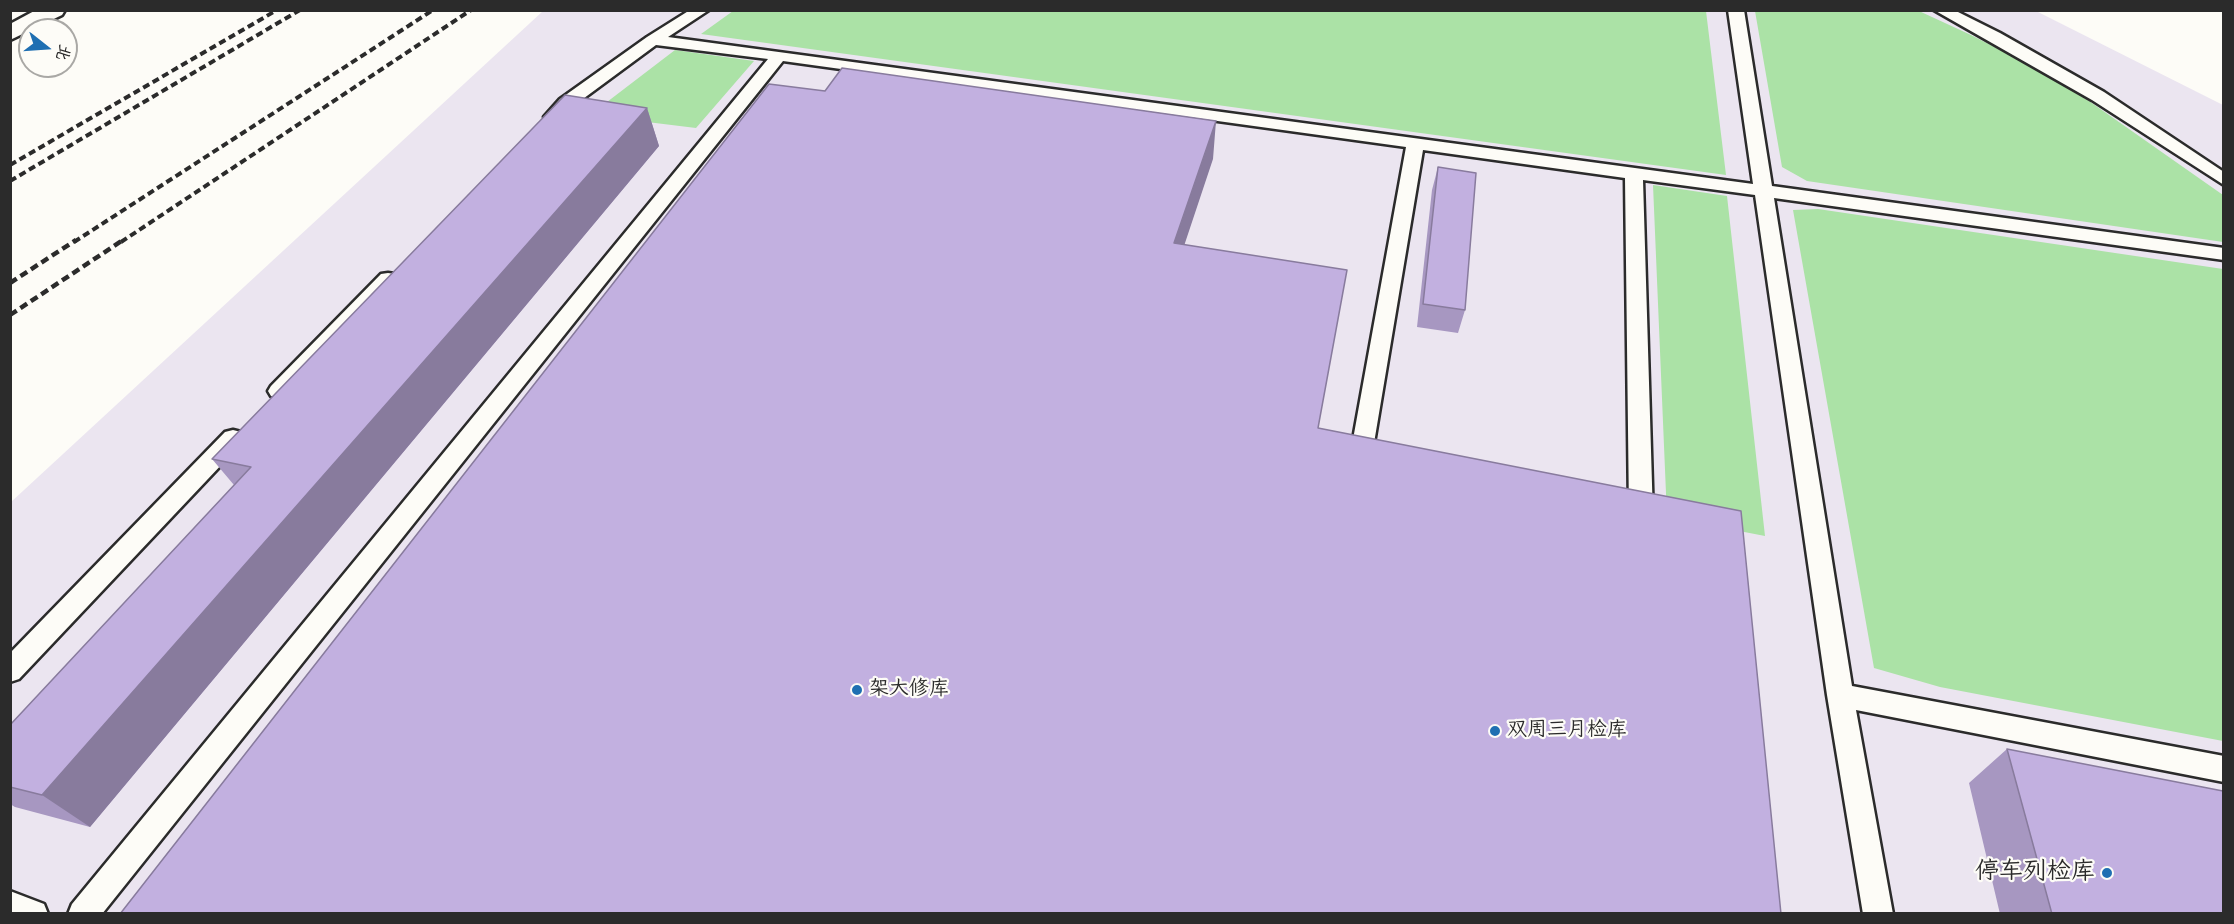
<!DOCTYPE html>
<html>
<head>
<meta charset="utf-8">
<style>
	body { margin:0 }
	#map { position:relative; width:2234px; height:924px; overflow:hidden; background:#fdfcf7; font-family:"Architects Daughter","LXGW WenKai TC",sans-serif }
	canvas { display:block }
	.frame { position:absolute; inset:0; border:12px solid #2b2b2b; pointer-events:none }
	.north { position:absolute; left:18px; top:18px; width:60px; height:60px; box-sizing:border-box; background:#fdfcf7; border:2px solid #a9a8a5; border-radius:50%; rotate:107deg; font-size:16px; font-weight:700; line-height:24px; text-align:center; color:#2b2b2b }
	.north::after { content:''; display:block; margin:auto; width:21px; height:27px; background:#1f6fb2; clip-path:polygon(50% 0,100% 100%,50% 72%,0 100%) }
</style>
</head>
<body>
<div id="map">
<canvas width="2234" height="924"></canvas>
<div class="frame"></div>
<div class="north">北</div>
</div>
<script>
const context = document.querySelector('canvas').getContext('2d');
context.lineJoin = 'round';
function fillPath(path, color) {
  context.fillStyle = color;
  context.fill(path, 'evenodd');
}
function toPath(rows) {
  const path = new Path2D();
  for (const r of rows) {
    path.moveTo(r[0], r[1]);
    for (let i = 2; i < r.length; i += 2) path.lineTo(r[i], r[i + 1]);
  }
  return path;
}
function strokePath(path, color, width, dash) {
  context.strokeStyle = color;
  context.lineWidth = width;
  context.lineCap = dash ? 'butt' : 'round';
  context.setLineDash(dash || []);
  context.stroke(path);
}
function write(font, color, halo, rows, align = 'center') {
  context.font = font + ' "Architects Daughter","LXGW WenKai TC",sans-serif';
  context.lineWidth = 4.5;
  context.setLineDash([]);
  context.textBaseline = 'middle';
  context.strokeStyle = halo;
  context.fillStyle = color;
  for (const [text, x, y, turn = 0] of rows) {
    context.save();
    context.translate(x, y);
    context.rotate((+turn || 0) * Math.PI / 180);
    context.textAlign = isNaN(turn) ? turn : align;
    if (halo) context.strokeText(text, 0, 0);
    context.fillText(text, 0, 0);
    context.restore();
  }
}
const built = toPath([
	[543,11,2036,11,2223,105,2223,913,11,914,11,502]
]);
const green = toPath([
	[733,11,1706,11,1726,175,701,34],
	[1755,11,1919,11,1971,35,2026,63,2089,101,2223,195,2223,242,1807,181,1782,167],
	[675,50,754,61,696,128,590,115],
	[1653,185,1727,196,1765,536,1667,517],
	[1818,209,2223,269,2223,741,1940,687,1874,668,1793,210]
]);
const service = toPath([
	[690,10,709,10,668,37,1753,184,1728,10,1744,10,1772,186,2224,248,2224,260,1774,198,1852,686,2224,756,2224,782,1856,710,1893,914,1863,914,1827,695,1755,195,1643,180,1653,518,1649,524,1638,527,1630,524,1626,518,1629,512,1625,178,1423,150,1370,467,1367,473,1359,476,1351,473,1348,467,1406,147,783,61,102,914,68,914,72,904,768,59,656,45,572,107,558,121,546,121,544,117,560,99,647,37,690,10],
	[1934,10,1954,10,2000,33,2104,92,2224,172,2224,185,2092,100,1934,10],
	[388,273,395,274,398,279,395,284,287,396,279,399,271,396,268,391,271,386,381,274,388,273],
	[233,430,241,432,244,438,241,444,19,679,10,682,10,653,225,432,233,430],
	[10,891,44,904,48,914,10,914,10,891]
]);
const tertiary = toPath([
	[36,10,65,10,62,15,10,40,10,24,36,10]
]);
const railFar1 = toPath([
	[10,165,277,10],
	[10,181,300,10],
	[74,242,433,10],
	[121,242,471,10]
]);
const rail = toPath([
	[10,283,76,240],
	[10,315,123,240]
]);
const wall = toPath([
	[647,108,659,146,90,827,15,807,10,804,10,725,234,485,212,459],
	[1438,167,1465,310,1458,333,1417,327,1432,190],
	[2007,749,2223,914,2000,914,1969,783]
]);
const shadedWall = toPath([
	[647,108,659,146,90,827,42,795],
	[1216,121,1213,159,1172,282,1174,243]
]);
const building = toPath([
	[842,68,1216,121,1174,243,1347,270,1318,428,1741,511,1781,914,120,914,769,84,825,91,842,68],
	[565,95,647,108,42,795,10,787,10,725,251,467,212,459,565,95],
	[1438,167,1476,173,1465,310,1423,304,1438,167],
	[2007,749,2223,791,2223,914,2052,914,2007,749]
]);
const markers = [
	[857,690,6,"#1f6fb2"],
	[1495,731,6,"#1f6fb2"],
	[2107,873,6,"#1f6fb2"]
];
const poiNames = [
	["架大修库",869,690],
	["双周三月检库",1507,731]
];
const nearPoinames = [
	["停车列检库",2095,873]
];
fillPath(built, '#ebe5f0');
fillPath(green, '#abe2a6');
strokePath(service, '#2b2b2b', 5);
strokePath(tertiary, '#2b2b2b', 5);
fillPath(service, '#fdfcf7');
fillPath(tertiary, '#fdfcf7');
strokePath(railFar1, '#2b2b2b', 4, [7, 4]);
strokePath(rail, '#2b2b2b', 4.5, [8, 4.5]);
fillPath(wall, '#a797c1');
fillPath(shadedWall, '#887b9d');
fillPath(building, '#c2b0e0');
strokePath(building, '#887b9d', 1.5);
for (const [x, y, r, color] of markers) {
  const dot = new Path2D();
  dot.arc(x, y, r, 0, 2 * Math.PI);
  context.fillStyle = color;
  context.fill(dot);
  strokePath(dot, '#fdfcf7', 2);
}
write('20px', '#2b2b2b', '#fdfcf7', poiNames, 'left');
write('24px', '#2b2b2b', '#fdfcf7', nearPoinames, 'right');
</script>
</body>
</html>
